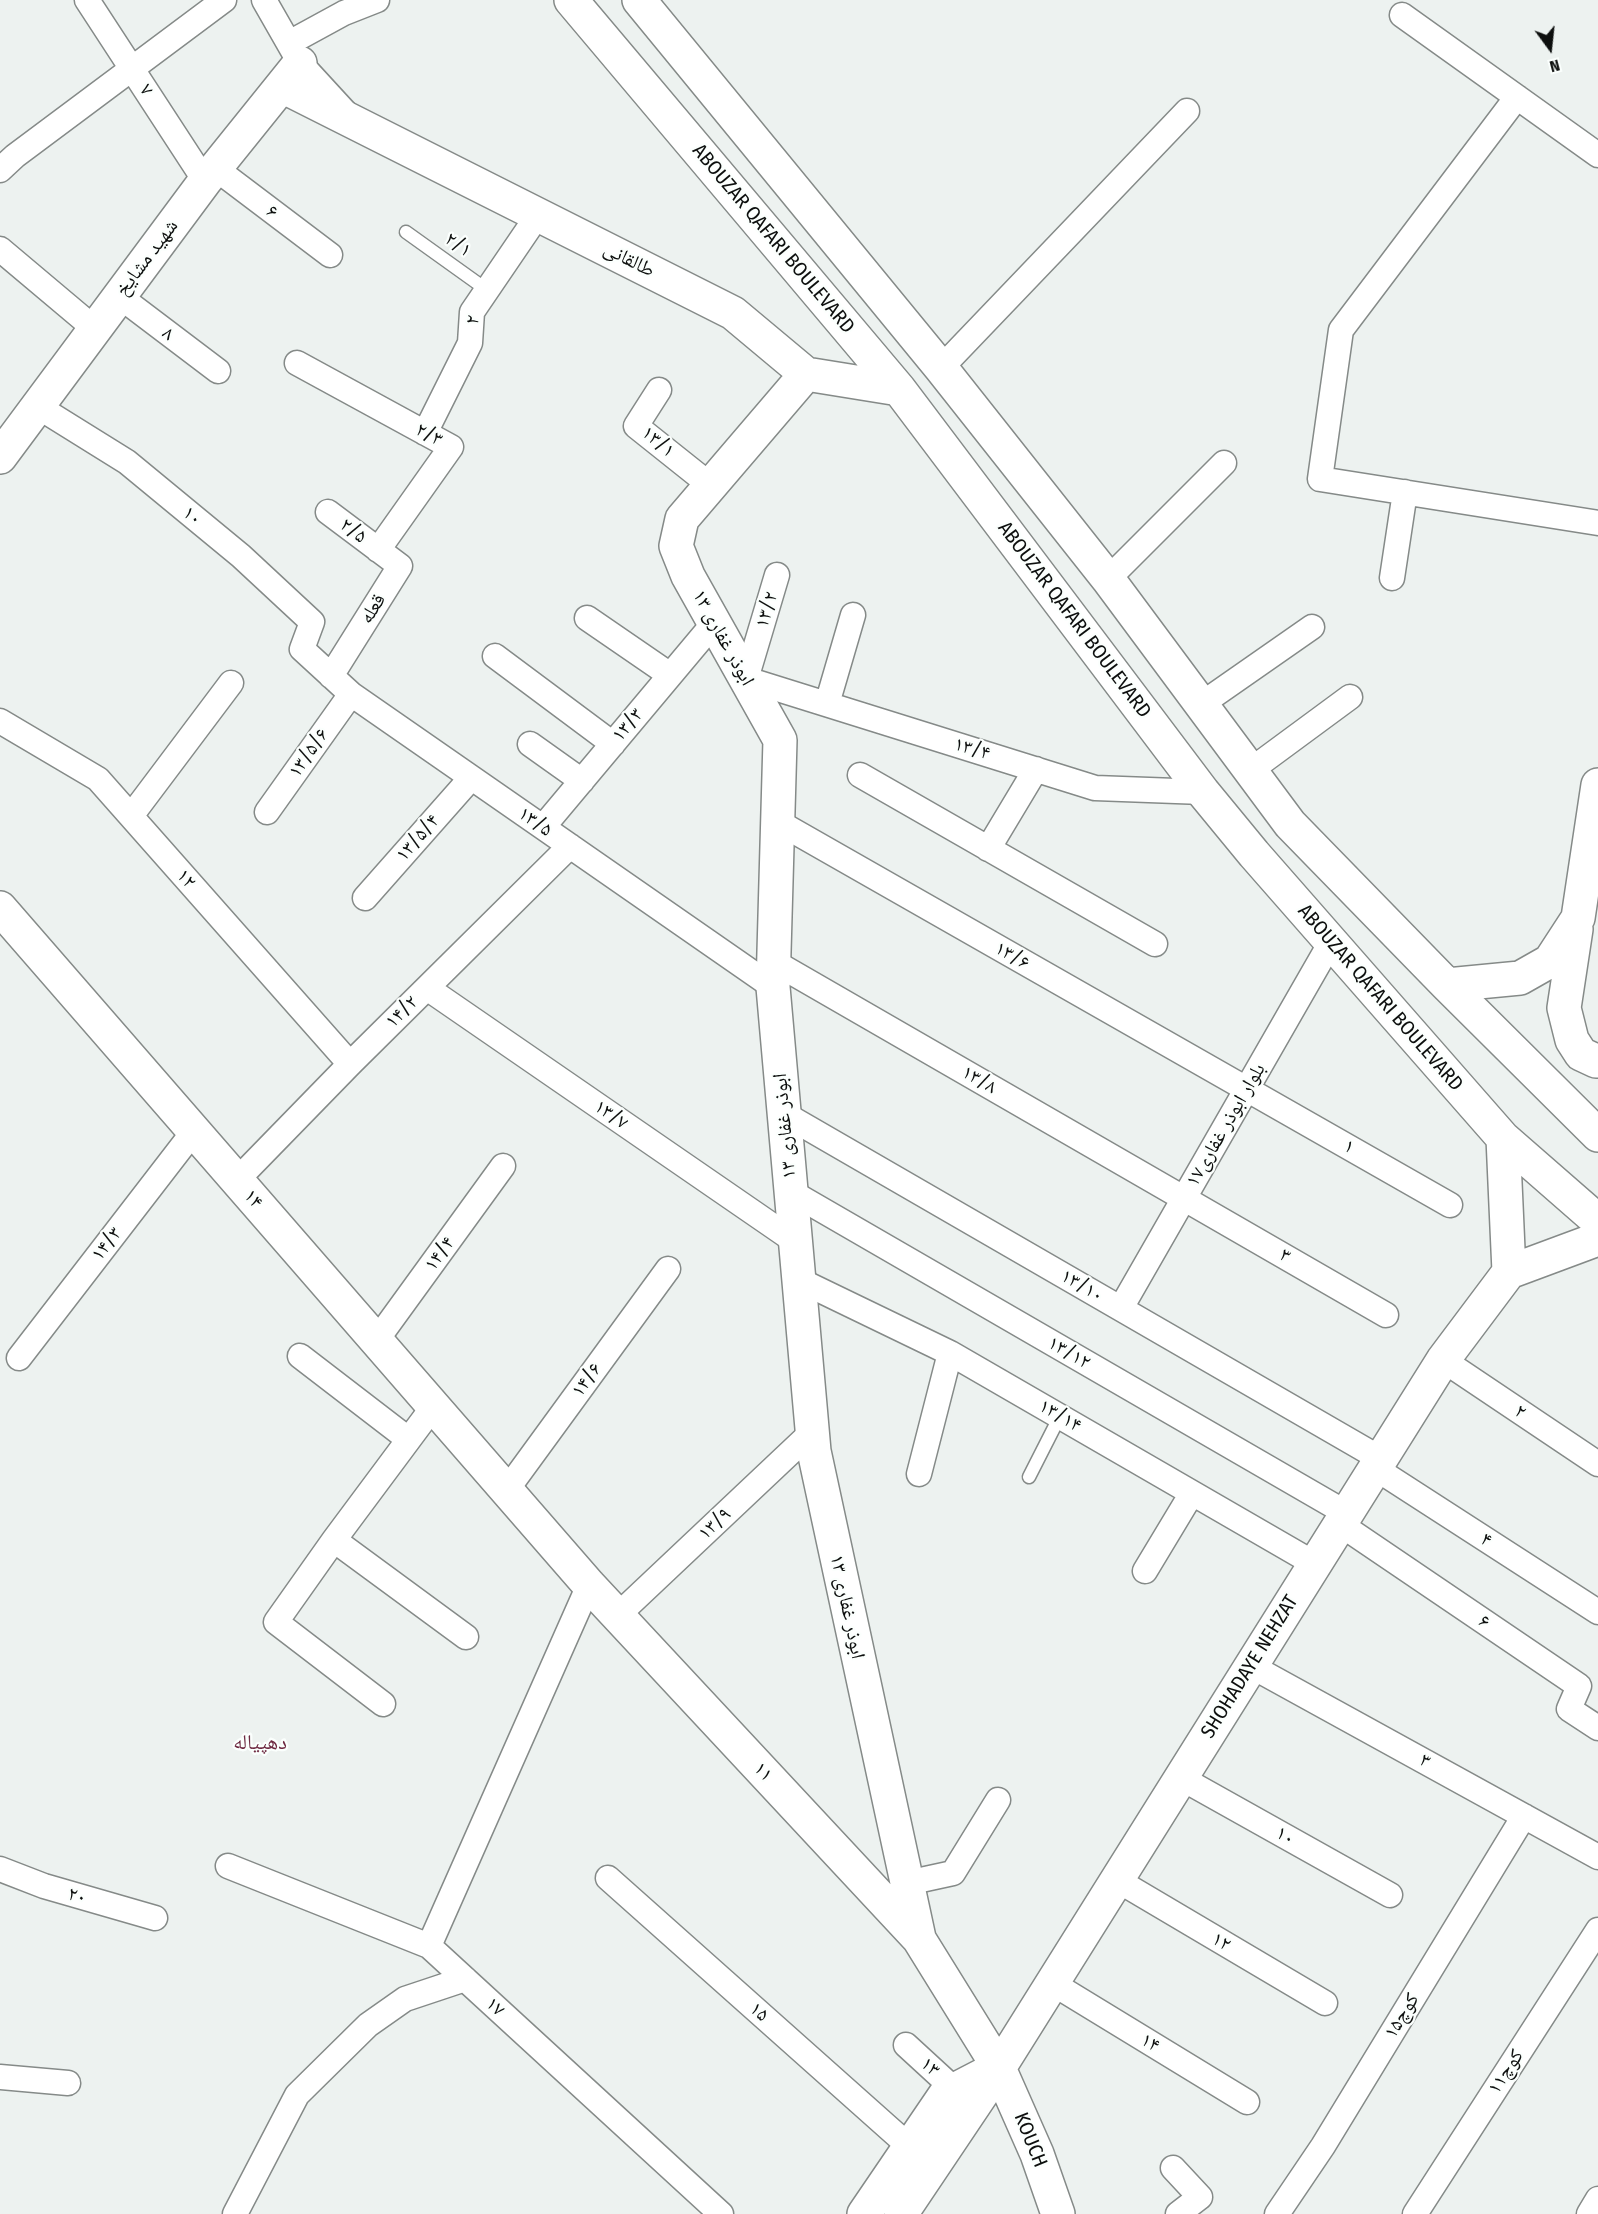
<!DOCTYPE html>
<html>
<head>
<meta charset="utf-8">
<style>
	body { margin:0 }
	#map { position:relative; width:1598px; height:2214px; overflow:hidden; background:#edf2f0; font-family:"Fira Sans Condensed",sans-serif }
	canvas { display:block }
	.north { position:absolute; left:1520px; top:18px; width:60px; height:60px; -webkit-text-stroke:4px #fbfffd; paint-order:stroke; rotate:165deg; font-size:16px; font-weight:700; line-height:24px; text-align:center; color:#0d0f0e }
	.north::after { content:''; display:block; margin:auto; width:21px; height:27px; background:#0d0f0e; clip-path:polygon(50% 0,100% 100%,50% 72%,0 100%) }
</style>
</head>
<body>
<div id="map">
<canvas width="1598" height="2214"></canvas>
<div class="north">N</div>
</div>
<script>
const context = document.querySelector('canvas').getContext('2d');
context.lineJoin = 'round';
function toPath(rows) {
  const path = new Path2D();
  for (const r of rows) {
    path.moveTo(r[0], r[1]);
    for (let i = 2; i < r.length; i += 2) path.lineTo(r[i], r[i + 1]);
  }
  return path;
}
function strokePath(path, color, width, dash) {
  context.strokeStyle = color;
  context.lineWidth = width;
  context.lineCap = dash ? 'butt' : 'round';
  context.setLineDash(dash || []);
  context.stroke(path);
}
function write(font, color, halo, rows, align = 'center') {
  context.font = font + ' "Fira Sans Condensed","Noto Naskh Arabic",sans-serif';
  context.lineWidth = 4.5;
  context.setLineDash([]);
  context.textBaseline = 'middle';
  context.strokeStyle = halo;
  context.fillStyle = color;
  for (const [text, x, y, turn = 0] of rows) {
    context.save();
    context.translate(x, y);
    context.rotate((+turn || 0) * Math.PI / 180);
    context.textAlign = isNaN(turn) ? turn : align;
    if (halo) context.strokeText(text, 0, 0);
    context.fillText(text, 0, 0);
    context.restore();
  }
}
const lane = toPath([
	[406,232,487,290],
	[1029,1477,1060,1416]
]);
const street = toPath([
	[87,0,205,181],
	[264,0,300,63,345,112],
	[1402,15,1598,155],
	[289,43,344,13,377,0],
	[1517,97,1341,330,1320,479,1598,523],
	[215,168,330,255],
	[0,170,15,156,224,0],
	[0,249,95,329],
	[119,296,218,371],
	[297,363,451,447,378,550],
	[941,368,1187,111],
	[659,390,636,426,710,485],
	[37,406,127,462,241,556,312,622,302,649,351,694,773,987],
	[425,433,470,343,472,312,538,215],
	[328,512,400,566,331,676],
	[777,575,746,679,1095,788,1203,792],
	[1392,578,1405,492],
	[1108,579,1224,463],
	[587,618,670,675],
	[495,656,613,744],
	[1203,703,1312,627],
	[827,704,853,615],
	[0,721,98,779,350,1064],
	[530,744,582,781],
	[1251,770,1350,697],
	[860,775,1155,944],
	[267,812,351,694],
	[131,816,231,683],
	[778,822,1450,1205],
	[543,827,714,623],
	[988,849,1036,769],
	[365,898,471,778],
	[774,962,1386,1315],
	[427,988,796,1242],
	[784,1114,1381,1459],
	[237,1180,350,1064,570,846],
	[791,1192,1346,1513],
	[799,1280,950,1353,1315,1564],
	[1121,1308,1331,942],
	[376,1341,503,1166],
	[300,1356,408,1439],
	[19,1358,194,1131],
	[1443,1360,1598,1464],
	[1375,1468,1598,1612],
	[919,1474,950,1353],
	[506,1491,668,1269],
	[1340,1524,1579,1686,1569,1709,1598,1728],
	[334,1540,466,1637],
	[1145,1571,1192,1493],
	[617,1616,812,1432],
	[1251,1666,1598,1857],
	[383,1704,276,1622,334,1540,433,1407],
	[1181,1778,1390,1895],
	[228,1866,429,1946,721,2214],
	[0,1869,44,1886,155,1918],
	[608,1878,910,2147],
	[1117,1880,1325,2003],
	[907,1883,953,1873,998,1800],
	[429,1946,589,1585],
	[1052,1983,1247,2102],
	[906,2045,955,2090],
	[0,2077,68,2083],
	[1173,2168,1200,2197,1178,2214],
	[235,2214,297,2095,368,2025,405,1999,465,1979],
	[1277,2214,1323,2146,1524,1816],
	[1415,2214,1598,1930],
	[1589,2214,1598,2199]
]);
const secondary = toPath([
	[571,0,899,389,1203,792,1254,854,1503,1138,1598,1221],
	[639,0,941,368,1108,579,1290,824,1447,985,1598,1135],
	[282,86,733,313,806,374,899,389],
	[806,374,682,519,676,546,688,576,780,740,773,987,814,1451,919,1938],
	[0,457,205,181,300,63],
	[0,908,589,1585,919,1939,999,2068,1037,2154,1058,2214],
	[1576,929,1564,1008,1572,1040,1581,1054,1596,1061,1598,1060],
	[1447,985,1520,978,1550,961,1578,918,1598,785],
	[1503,1138,1509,1272],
	[1509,1272,1598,1239],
	[864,2214,945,2095,997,2068],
	[901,2214,999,2068,1443,1360,1509,1272]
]);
const streetNames = [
	["۷",146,90,57],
	["۶",272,212,37],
	["ABOUZAR QAFARI BOULEVARD",773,239,50],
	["۲/۱",458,245,35],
	["شهید مشایخ",147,258,-53],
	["طالقانی",629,260,27],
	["۲",473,320,-77],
	["۸",168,334,37],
	["۲/۳",429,435,28],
	["۱۳/۱",658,442,40],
	["۱۰",192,516,39],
	["۲/۵",353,531,37],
	["قعله",373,609,-58],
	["۱۳/۲",767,610,-73],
	["ABOUZAR QAFARI BOULEVARD",1074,620,53],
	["۱۳ ابوذر غفاری",723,638,61],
	["۱۳/۳",628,725,-50],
	["۱۳/۴",972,749,17],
	["۱۳/۵/۶",309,753,-55],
	["۱۳/۵",535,822,35],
	["۱۳/۵/۴",418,838,-49],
	["۱۲",186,879,48],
	["۱۳/۶",1012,956,30],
	["ABOUZAR QAFARI BOULEVARD",1380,998,49],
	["۱۴/۲",402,1012,-45],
	["۱۳/۸",979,1080,30],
	["۱۳/۷",611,1115,35],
	["بلوار ابوذر غفاری۱۷",1226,1125,-60],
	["۱۳ ابوذر غفاری",785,1126,-95],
	["۱",1349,1147,30],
	["۱۴",253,1199,49],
	["۱۴/۳",107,1244,-52],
	["۱۴/۴",440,1254,-54],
	["۳",1285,1256,30],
	["۱۳/۱۰",1082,1286,30],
	["۱۳/۱۲",1069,1353,30],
	["۱۴/۶",587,1380,-54],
	["۲",1520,1412,34],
	["۱۳/۱۴",1060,1416,30],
	["۱۳/۹",715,1524,-43],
	["۴",1486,1540,33],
	["۱۳ ابوذر غفاری",847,1607,78],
	["۶",1484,1622,34],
	["SHOHADAYE NEHZAT",1250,1667,-58],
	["۳",1425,1761,29],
	["۱۱",763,1772,47],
	["۱۰",1285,1836,29],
	["۲۰",77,1896,16],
	["۱۲",1221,1942,31],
	["۱۷",495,2007,43],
	["۱۵",759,2012,42],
	["۱۵کوچ",1402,2016,-59],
	["۱۴",1150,2043,31],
	["۱۳",930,2067,42],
	["۱۱کوچ",1506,2072,-57],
	["KOUCH",1030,2140,68]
];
const neighbourhoodNames = [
	["دهپیاله",260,1743]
];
strokePath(lane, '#858a88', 15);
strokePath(street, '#858a88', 27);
strokePath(secondary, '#858a88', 36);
strokePath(lane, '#fff', 12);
strokePath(street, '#fff', 24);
strokePath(secondary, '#fff', 33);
write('20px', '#0d0f0e', '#fbfffd', streetNames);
write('21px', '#6d2941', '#fbfffd', neighbourhoodNames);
</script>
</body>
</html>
